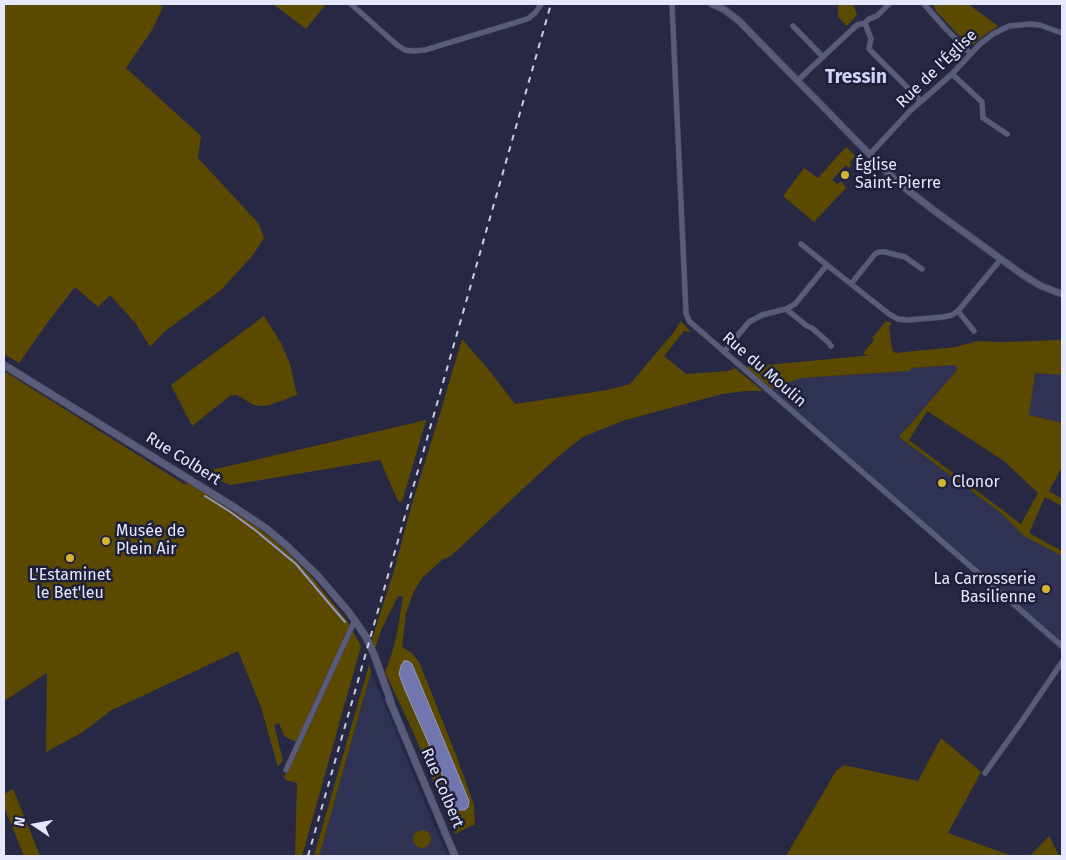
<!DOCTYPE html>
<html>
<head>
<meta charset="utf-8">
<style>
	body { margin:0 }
	#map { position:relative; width:1066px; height:860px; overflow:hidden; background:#272944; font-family:"Fira Sans",sans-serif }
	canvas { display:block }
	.frame { position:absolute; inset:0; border:5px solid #e5e8fa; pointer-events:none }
	.north { position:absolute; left:10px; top:800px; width:50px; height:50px; -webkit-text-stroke:4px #1e1f3a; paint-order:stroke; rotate:282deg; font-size:14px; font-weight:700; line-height:20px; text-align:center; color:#e5e8fa }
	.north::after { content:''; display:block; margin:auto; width:18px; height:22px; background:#e5e8fa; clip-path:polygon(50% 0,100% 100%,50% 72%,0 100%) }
</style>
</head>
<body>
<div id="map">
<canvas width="1066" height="860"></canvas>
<div class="frame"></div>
<div class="north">N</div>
</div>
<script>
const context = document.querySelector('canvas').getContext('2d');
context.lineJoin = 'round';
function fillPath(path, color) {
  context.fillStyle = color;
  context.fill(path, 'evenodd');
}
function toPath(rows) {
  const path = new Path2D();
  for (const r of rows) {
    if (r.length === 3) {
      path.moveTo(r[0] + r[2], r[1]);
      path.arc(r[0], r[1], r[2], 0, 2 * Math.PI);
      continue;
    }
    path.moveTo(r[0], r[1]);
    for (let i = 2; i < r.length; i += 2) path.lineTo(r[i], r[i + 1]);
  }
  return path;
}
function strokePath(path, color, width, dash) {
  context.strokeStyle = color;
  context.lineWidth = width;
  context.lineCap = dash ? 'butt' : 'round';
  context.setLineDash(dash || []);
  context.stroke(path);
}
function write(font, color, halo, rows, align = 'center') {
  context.font = font + ' "Fira Sans",sans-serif';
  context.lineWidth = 5;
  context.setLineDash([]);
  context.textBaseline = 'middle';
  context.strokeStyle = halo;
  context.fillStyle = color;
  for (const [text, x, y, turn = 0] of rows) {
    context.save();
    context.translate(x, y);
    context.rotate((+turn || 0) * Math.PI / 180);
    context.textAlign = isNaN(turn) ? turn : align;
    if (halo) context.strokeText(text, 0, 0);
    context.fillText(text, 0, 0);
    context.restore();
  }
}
const built = toPath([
	[956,365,957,370,899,437,1001,513,1024,536,1062,556,1062,652,845,460,763,391,801,378,909,371,912,368],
	[1034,372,1062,375,1062,423,1029,415],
	[371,672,424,802,447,856,319,856]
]);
const green = toPath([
	[4,4,159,4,163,7,152,30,126,68,201,136,198,158,259,224,264,238,253,255,221,290,164,332,150,347,136,324,110,295,98,307,75,287,48,322,19,363,4,354],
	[273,4,326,4,306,29],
	[840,4,853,4,857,15,847,26,838,17,838,5],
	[933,4,968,4,998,26,986,34,974,44,968,45,936,11],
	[846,147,856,156,850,162,851,165,849,168,846,165,832,180,837,184,842,182,846,188,814,222,783,196,804,168,818,178],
	[264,316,281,343,290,364,297,395,270,405,262,406,254,405,237,395,231,395,192,426,171,385],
	[681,321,691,332,684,331,664,356,686,374,729,371,735,368,763,391,746,391,722,394,622,421,583,437,566,450,541,472,451,556,442,560,422,578,414,591,406,613,402,647,412,653,420,664,456,755,474,805,475,824,455,834,414,734,385,672,392,653,397,634,403,597,398,596,382,628,375,649,371,642,393,574,412,504,439,417,462,339,488,369,515,404,607,390,630,384,674,332],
	[886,321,892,323,889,327,892,349,895,353,956,347,977,341,1002,342,1062,340,1062,375,1035,373,1029,415,1062,423,1062,467,1049,491,1062,499,1062,506,1045,497,1029,533,1062,551,1062,556,1024,536,1001,513,899,437,957,370,956,365,912,368,909,371,801,378,772,389,745,367,873,355,865,355,864,352,874,340,872,338],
	[927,411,1004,461,1038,493,1021,524,909,440],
	[4,371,184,484,189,483,257,527,282,547,311,576,348,622,361,646,302,856,295,856,297,783,286,780,284,777,300,744,284,736,279,723,274,725,283,760,278,767,261,707,238,651,110,711,83,732,46,752,47,673,4,701],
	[426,420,402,502,398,501,380,460,231,485,199,473],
	[369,665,371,672,319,856,314,856],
	[941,738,981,772,948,833,1012,856,786,856,836,771,844,765,918,781],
	[13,789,35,843,40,856,24,856,4,807,4,794],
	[422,839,9],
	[1049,836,1059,856,1030,856]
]);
const water = toPath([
	[404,661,408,661,412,664,469,801,468,807,465,810,458,810,453,804,453,802,439,767,405,690,399,674,401,666,404,661]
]);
const stream = toPath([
	[205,496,229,511,255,530,296,564,327,601,345,622]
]);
const minor = toPath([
	[351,4,397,45,405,50,413,51,425,50,524,20,529,18,536,12,541,4],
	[672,4,686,313,689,321,1062,646],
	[924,4,946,29,971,54],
	[865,23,871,39,869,48,870,50,921,101],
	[793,26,823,57],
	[952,74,982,102,983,118,1007,134],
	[797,81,857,25,865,23,869,19,877,16,889,4],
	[870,154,910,111,952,74,980,44,993,34,1009,26,1030,24,1040,25,1062,33],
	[801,244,827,265],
	[851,284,875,254,879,252,885,252,905,257,922,269],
	[786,309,807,326,812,328,828,342,831,346],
	[958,311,974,331],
	[724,352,749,322,762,315,786,309,795,304,827,265,889,314,898,319,908,320,943,317,952,315,958,311,1001,259],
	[286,770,355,620],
	[985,773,1022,721,1062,662]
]);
const tertiary = toPath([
	[712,4,725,10,739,21,885,170,901,185,936,212,1023,275,1041,286,1062,294]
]);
const secondary = toPath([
	[4,365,234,507,267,529,286,545,317,575,348,611,358,625,366,637,375,657,391,702],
	[389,699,455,856]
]);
const rail = toPath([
	[308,856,551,4]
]);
const markers = [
	[845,175,5,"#d8b434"],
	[942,483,5,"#d8b434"],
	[106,541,5,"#d8b434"],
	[70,558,5,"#d8b434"],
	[1046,589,5,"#d8b434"]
];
const streetNames = [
	["Rue de l'Église",937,69,-44],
	["Rue du Moulin",764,370,41],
	["Rue Colbert",183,459,32],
	["Rue Colbert",442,788,67]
];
const poiNames = [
	["Église",855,166],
	["Saint-Pierre",855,184],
	["Clonor",952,483],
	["Musée de",116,532],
	["Plein Air",116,550],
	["L'Estaminet",70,576,"center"],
	["le Bet'leu",70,594,"center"],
	["La Carrosserie",1036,580,"right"],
	["Basilienne",1036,598,"right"]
];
const quarterNames = [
	["Tressin",856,78]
];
fillPath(built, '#303254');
fillPath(green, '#5c4900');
fillPath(water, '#7276af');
strokePath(water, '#9498c6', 1);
strokePath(stream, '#9498c6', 2);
strokePath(minor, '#44455c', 6);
strokePath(tertiary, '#44455c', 8);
strokePath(secondary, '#44455c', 8);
strokePath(minor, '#585b7a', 5);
strokePath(tertiary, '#585b7a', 6);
strokePath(secondary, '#585b7a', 7);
strokePath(rail, '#cbcee1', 2, [6, 6]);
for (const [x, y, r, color] of markers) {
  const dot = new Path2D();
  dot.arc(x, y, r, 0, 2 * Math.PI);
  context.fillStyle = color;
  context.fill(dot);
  strokePath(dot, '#1e1f3a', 2);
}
write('16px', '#e5e8fa', '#1e1f3a', streetNames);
write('16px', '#e5e8fa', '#1e1f3a', poiNames, 'left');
write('bold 19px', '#cfd3f7', '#1e1f3a', quarterNames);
</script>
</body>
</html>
